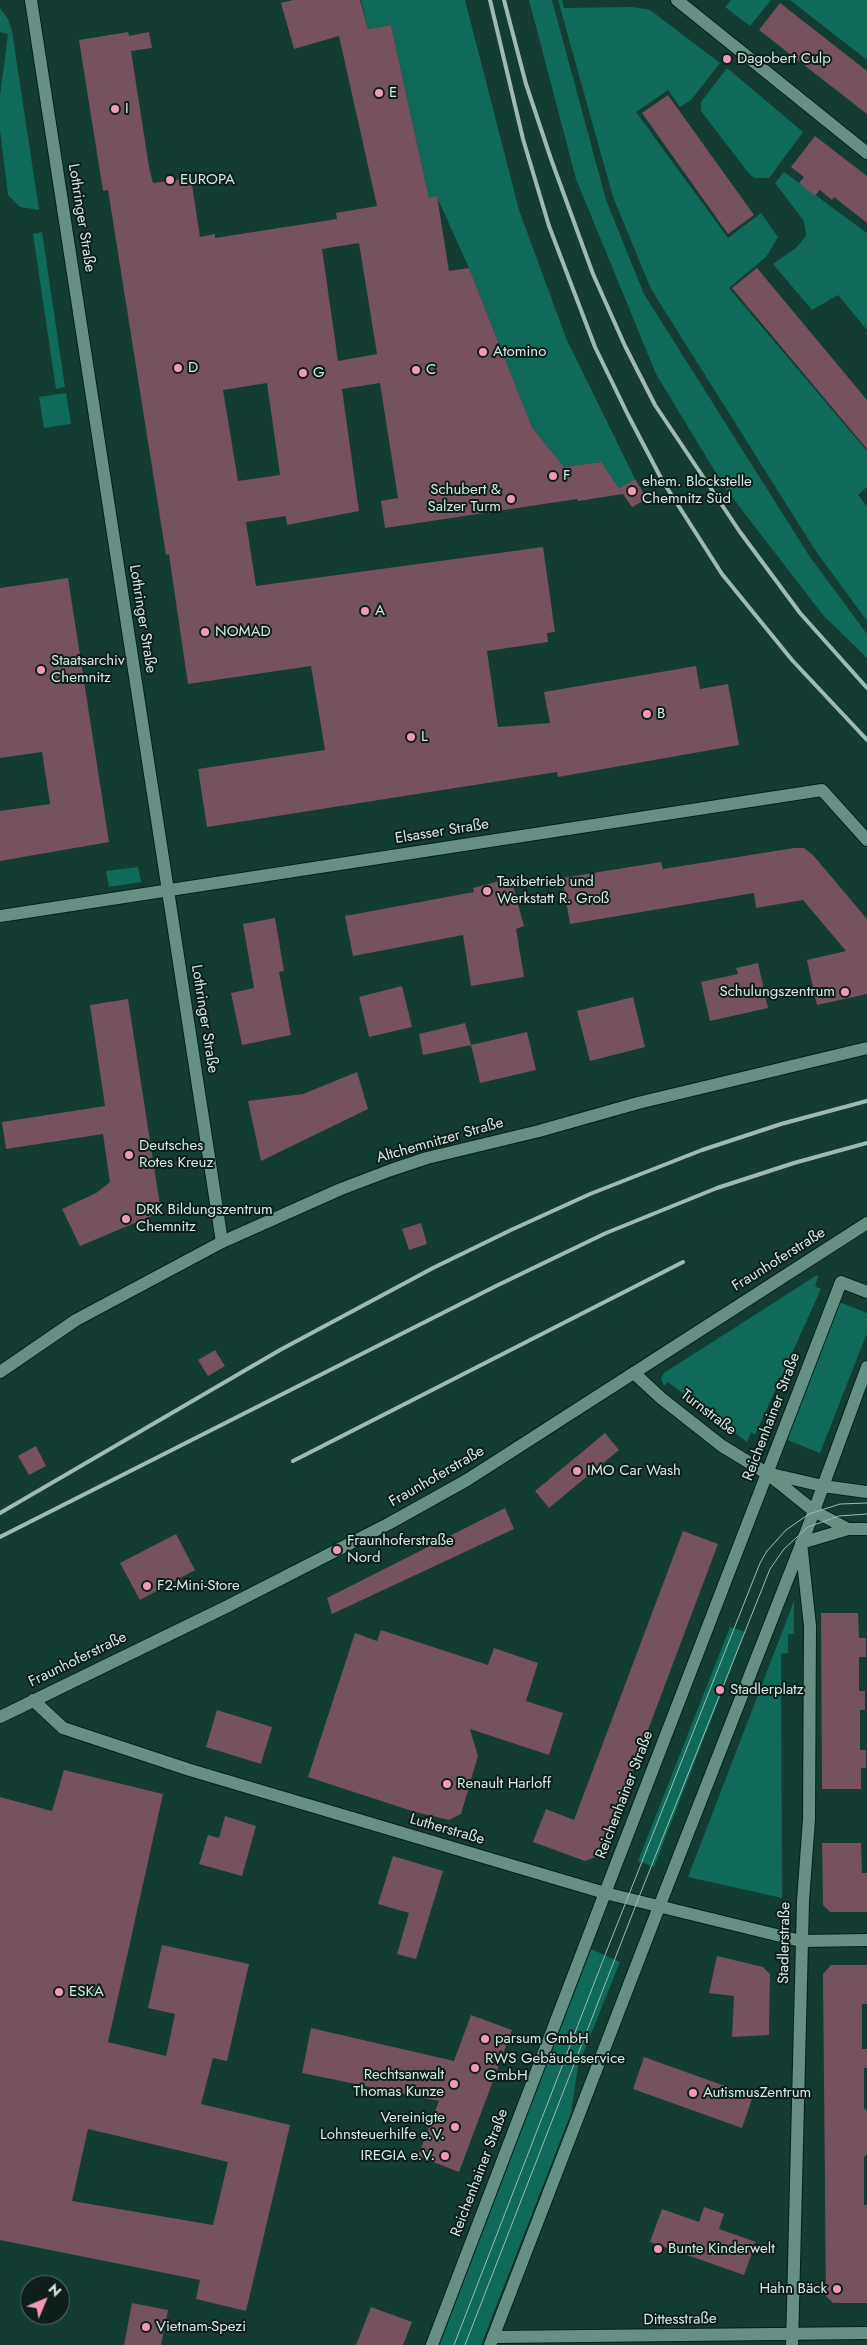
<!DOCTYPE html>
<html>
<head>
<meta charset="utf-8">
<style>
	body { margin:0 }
	#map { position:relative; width:867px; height:2345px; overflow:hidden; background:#133c32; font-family:Jost,sans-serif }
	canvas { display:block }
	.north { position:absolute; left:20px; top:2275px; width:50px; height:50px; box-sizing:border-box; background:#0e1f1b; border:1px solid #5d706b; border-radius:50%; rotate:45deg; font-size:14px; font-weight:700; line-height:20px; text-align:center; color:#d4e9e3 }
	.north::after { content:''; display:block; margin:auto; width:18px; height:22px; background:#f09ab5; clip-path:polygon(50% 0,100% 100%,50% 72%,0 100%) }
</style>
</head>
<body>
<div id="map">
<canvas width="867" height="2345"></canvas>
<div class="north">N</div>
</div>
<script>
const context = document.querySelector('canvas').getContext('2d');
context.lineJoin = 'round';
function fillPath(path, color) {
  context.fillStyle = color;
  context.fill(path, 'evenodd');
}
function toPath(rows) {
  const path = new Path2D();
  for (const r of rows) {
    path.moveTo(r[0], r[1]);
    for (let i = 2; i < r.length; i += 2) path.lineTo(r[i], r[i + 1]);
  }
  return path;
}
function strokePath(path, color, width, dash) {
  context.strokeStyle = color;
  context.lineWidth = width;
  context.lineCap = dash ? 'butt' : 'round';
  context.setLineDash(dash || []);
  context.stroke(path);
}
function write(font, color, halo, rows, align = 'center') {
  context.font = font + ' Jost,sans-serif';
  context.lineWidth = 4;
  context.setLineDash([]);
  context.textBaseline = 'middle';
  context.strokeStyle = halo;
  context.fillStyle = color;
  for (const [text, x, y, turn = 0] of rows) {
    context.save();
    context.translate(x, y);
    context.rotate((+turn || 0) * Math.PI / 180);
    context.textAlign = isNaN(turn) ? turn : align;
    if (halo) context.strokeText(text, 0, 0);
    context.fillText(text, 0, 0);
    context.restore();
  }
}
const green = toPath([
	[361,0,465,0,519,210,566,338,635,479,619,488,601,462,564,467,532,427,469,268,437,197,429,198,391,25,368,29],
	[529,0,552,0,606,200,644,294,810,557,867,634,867,658,823,615,725,488,656,374,576,179],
	[558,0,562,0,564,8,633,7,650,10,720,63,691,100,680,107,668,90,636,112,728,238,761,213,778,237,766,257,729,288,867,451,867,487,858,495,867,506,867,621,815,550,651,289,613,197],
	[731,0,771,0,750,26,725,7],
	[790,0,867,0,867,60],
	[0,8,8,19,12,31,39,210,20,207,8,195,0,130,0,96,8,34,0,32],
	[727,68,803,132,769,178,755,178,750,175,701,111,701,102],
	[784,172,867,233,867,330,838,295,812,310,773,264,796,248,806,236,804,221,775,183],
	[42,232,65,387,56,389,33,234],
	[66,393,71,424,44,428,39,397],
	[138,867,141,882,109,887,106,871],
	[817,1275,818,1277,815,1286,821,1289,755,1435,751,1432,747,1442,668,1382,664,1386,661,1378,664,1373],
	[839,1302,867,1313,867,1333,820,1453,785,1439],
	[794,1601,794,1634,788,1634,788,1653,781,1654,782,1898,688,1877],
	[730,1627,745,1632,654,1867,638,1861],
	[591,1949,620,1962,578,2066,571,2113,481,2345,439,2345]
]);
const building = toPath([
	[293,0,360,0,368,29,391,25,429,198,437,196,449,271,469,268,532,427,564,467,601,462,619,488,635,479,647,499,632,507,623,494,578,501,577,499,385,528,381,501,398,498,380,383,342,389,359,511,287,525,286,516,246,522,256,586,543,547,555,632,547,633,548,642,487,651,498,727,550,723,544,692,696,666,700,689,728,684,739,745,558,777,557,772,207,827,198,769,325,750,311,666,188,684,175,596,169,554,166,555,108,190,103,191,79,40,128,32,129,36,149,32,152,48,131,51,149,167,153,183,191,178,200,237,215,234,215,238,337,219,336,213,377,206,339,36,294,49,281,3],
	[359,243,377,354,338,361,322,249],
	[267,383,280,475,238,481,223,390],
	[780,3,867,71,867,114,759,30],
	[668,95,754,215,728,234,642,113],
	[815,136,867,176,867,223,834,197,832,200,820,190,815,196,799,183,804,177,791,167],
	[757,268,867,400,867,449,732,288],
	[68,578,109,842,0,861,0,811,50,804,42,752,0,758,0,588],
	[794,848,804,848,813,855,867,919,867,994,817,1005,807,960,846,951,803,900,756,908,754,893,570,924,562,878,661,862,663,869],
	[511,878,524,926,516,929,524,977,471,986,463,935,353,956,345,916,474,892,473,888],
	[275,918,284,971,279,972,291,1035,242,1045,231,993,254,988,243,924],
	[758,963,768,1008,710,1021,701,982,738,974,736,968],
	[402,986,412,1027,369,1037,359,997],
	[633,997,645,1047,590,1061,577,1011],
	[128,999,161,1212,80,1246,62,1209,96,1193,110,1182,103,1134,6,1149,2,1122,105,1106,90,1005],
	[465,1023,471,1045,423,1055,419,1034],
	[527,1032,536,1070,480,1083,471,1045],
	[357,1072,368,1109,261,1161,248,1101,303,1094],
	[421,1223,427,1244,409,1250,402,1229],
	[215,1350,225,1366,208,1376,198,1360],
	[605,1433,619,1450,549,1508,535,1491],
	[36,1446,46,1466,29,1475,18,1456],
	[505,1508,514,1529,332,1614,327,1598],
	[683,1531,718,1544,601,1855,585,1861,533,1842,546,1809,574,1820],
	[176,1534,195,1570,140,1600,120,1563],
	[821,1613,858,1613,859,1638,866,1638,866,1657,859,1657,859,1691,865,1691,865,1710,860,1710,860,1750,866,1750,866,1768,861,1768,861,1789,822,1789],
	[381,1630,488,1665,494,1648,538,1663,526,1701,563,1713,549,1755,470,1729,478,1756,461,1814,449,1820,415,1812,308,1777,355,1633,377,1641],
	[217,1710,272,1727,261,1764,206,1747],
	[64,1770,163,1794,108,2042,166,2056,175,2014,148,2008,162,1945,249,1964,227,2061,213,2058,201,2104,290,2125,246,2311,196,2299,200,2280,0,2240,0,1797,52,1811],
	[88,2129,228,2162,213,2225,72,2201],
	[225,1816,256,1826,242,1876,199,1864,208,1835,219,1838],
	[822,1843,861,1843,862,1873,867,1873,867,1912,830,1912,823,1905],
	[393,1856,443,1871,416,1959,397,1954,409,1913,378,1904],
	[717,1956,763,1967,770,1974,769,2035,732,2037,734,1996,709,1993],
	[831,1965,867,1965,867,2004,862,2004,862,2049,867,2049,867,2068,864,2068,864,2108,867,2111,867,2154,864,2157,864,2205,867,2205,867,2303,833,2303,826,2296,823,1974],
	[471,2015,512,2030,459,2172,418,2156,439,2101,302,2073,311,2028,454,2061],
	[644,2057,753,2096,742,2128,633,2089],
	[704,2207,724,2214,719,2229,756,2242,744,2275,650,2242,662,2209,699,2222],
	[132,2303,168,2310,161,2345,124,2345],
	[371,2307,412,2322,403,2345,356,2345]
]);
const street = toPath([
	[31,0,222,1242],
	[677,0,867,153],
	[0,916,822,790,867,840],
	[634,1373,661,1398,722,1446,768,1474,814,1511,848,1529],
	[771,1474,823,1486,867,1492],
	[801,1543,848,1529,867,1529],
	[605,1893,841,1282,867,1292],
	[659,1907,808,1527,867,1367],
	[493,2337,867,2333],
	[792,2345,803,1901,809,1819,810,1626,801,1543]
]);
const secondary = toPath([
	[0,1372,76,1320,222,1242,341,1189,391,1170,427,1158,539,1131,638,1103,867,1048],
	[33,1700,63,1728,190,1770,605,1893,801,1941,867,1940],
	[0,1717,226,1607,390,1523,467,1480,867,1223],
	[432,2345,605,1893],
	[490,2345,659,1907]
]);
const tram = toPath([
	[454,2345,607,1950,760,1563,767,1551,786,1530,809,1514,840,1504,867,1503],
	[465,2345,637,1902,770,1569,784,1549,808,1527,839,1516,867,1514]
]);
const rail = toPath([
	[490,0,523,139,549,226,595,347,628,415,662,480,722,574,792,660,867,740],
	[504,0,526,84,551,159,593,274,625,346,655,405,740,532,800,613,867,688],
	[293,1461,683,1262],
	[0,1513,280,1350,433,1268,511,1230,590,1194,702,1150,781,1124,867,1101],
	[0,1537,496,1286,606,1233,717,1188,794,1163,867,1143]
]);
const markers = [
	[727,59,5,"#f09ab5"],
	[379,93,5,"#f09ab5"],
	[115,109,5,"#f09ab5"],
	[170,180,5,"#f09ab5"],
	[483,352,5,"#f09ab5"],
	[178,368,5,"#f09ab5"],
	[416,370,5,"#f09ab5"],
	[303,373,5,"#f09ab5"],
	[553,476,5,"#f09ab5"],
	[632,491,5,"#f09ab5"],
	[511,499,5,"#f09ab5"],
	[365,611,5,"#f09ab5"],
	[205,632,5,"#f09ab5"],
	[41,670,5,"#f09ab5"],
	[647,714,5,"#f09ab5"],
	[411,737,5,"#f09ab5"],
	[487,891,5,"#f09ab5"],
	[845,992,5,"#f09ab5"],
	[129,1155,5,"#f09ab5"],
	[126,1219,5,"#f09ab5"],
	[577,1471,5,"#f09ab5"],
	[337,1550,5,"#f09ab5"],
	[147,1586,5,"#f09ab5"],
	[720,1690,5,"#f09ab5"],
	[447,1784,5,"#f09ab5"],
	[59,1992,5,"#f09ab5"],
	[485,2039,5,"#f09ab5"],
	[475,2068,5,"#f09ab5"],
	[454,2084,5,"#f09ab5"],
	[693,2093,5,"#f09ab5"],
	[455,2127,5,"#f09ab5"],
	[445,2156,5,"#f09ab5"],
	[658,2249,5,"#f09ab5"],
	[837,2289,5,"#f09ab5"],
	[146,2327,5,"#f09ab5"]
];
const poiNames = [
	["Dagobert Culp",737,59],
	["E",389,93],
	["I",125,109],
	["EUROPA",180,180],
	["Atomino",493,352],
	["D",188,368],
	["C",426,370],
	["G",313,373],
	["F",563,476],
	["ehem. Blockstelle",642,482],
	["Chemnitz Süd",642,499],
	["Schubert &",501,490,"right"],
	["Salzer Turm",501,507,"right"],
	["A",375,611],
	["NOMAD",215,632],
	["Staatsarchiv",51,661],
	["Chemnitz",51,678],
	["B",657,714],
	["L",421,737],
	["Taxibetrieb und",497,882],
	["Werkstatt R. Groß",497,899],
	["Schulungszentrum",835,992,"right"],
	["Deutsches",139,1146],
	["Rotes Kreuz",139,1163],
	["DRK Bildungszentrum",136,1210],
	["Chemnitz",136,1227],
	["IMO Car Wash",587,1471],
	["Fraunhoferstraße",347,1541],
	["Nord",347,1558],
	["F2-Mini-Store",157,1586],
	["Stadlerplatz",730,1690],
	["Renault Harloff",457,1784],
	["ESKA",69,1992],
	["parsum GmbH",495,2039],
	["RWS Gebäudeservice",485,2059],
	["GmbH",485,2076],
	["Rechtsanwalt",444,2075,"right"],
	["Thomas Kunze",444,2092,"right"],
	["AutismusZentrum",703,2093],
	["Vereinigte",445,2118,"right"],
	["Lohnsteuerhilfe e.V.",445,2135,"right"],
	["IREGIA e.V.",435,2156,"right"],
	["Bunte Kinderwelt",668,2249],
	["Hahn Bäck",827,2289,"right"],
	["Vietnam-Spezi",156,2327]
];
const streetNames = [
	["Lothringer Straße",81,218,81],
	["Lothringer Straße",142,619,81],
	["Elsasser Straße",442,832,-9],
	["Lothringer Straße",204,1019,81],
	["Altchemnitzer Straße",440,1141,-16],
	["Fraunhoferstraße",779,1260,-32],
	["Turnstraße",708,1413,37],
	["Reichenhainer Straße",772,1417,-69],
	["Fraunhoferstraße",437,1477,-30],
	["Fraunhoferstraße",78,1660,-26],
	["Reichenhainer Straße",625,1795,-69],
	["Lutherstraße",447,1830,16],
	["Stadlerstraße",785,1943,-89],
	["Reichenhainer Straße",480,2173,-69],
	["Dittesstraße",680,2320,-1]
];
fillPath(green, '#106a59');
fillPath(building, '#75525d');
strokePath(street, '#03211a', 14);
strokePath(secondary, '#03211a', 14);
strokePath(street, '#679085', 12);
strokePath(secondary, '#679085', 12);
strokePath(tram, '#9fbab2', 1);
strokePath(rail, '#9fbab2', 4);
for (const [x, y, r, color] of markers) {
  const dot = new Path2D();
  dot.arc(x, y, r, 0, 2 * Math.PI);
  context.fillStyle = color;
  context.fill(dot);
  strokePath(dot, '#0e1f1b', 2);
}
write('15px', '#d4e9e3', '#0e1f1b', poiNames, 'left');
write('15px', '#d4e9e3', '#0e1f1b', streetNames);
</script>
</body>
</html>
